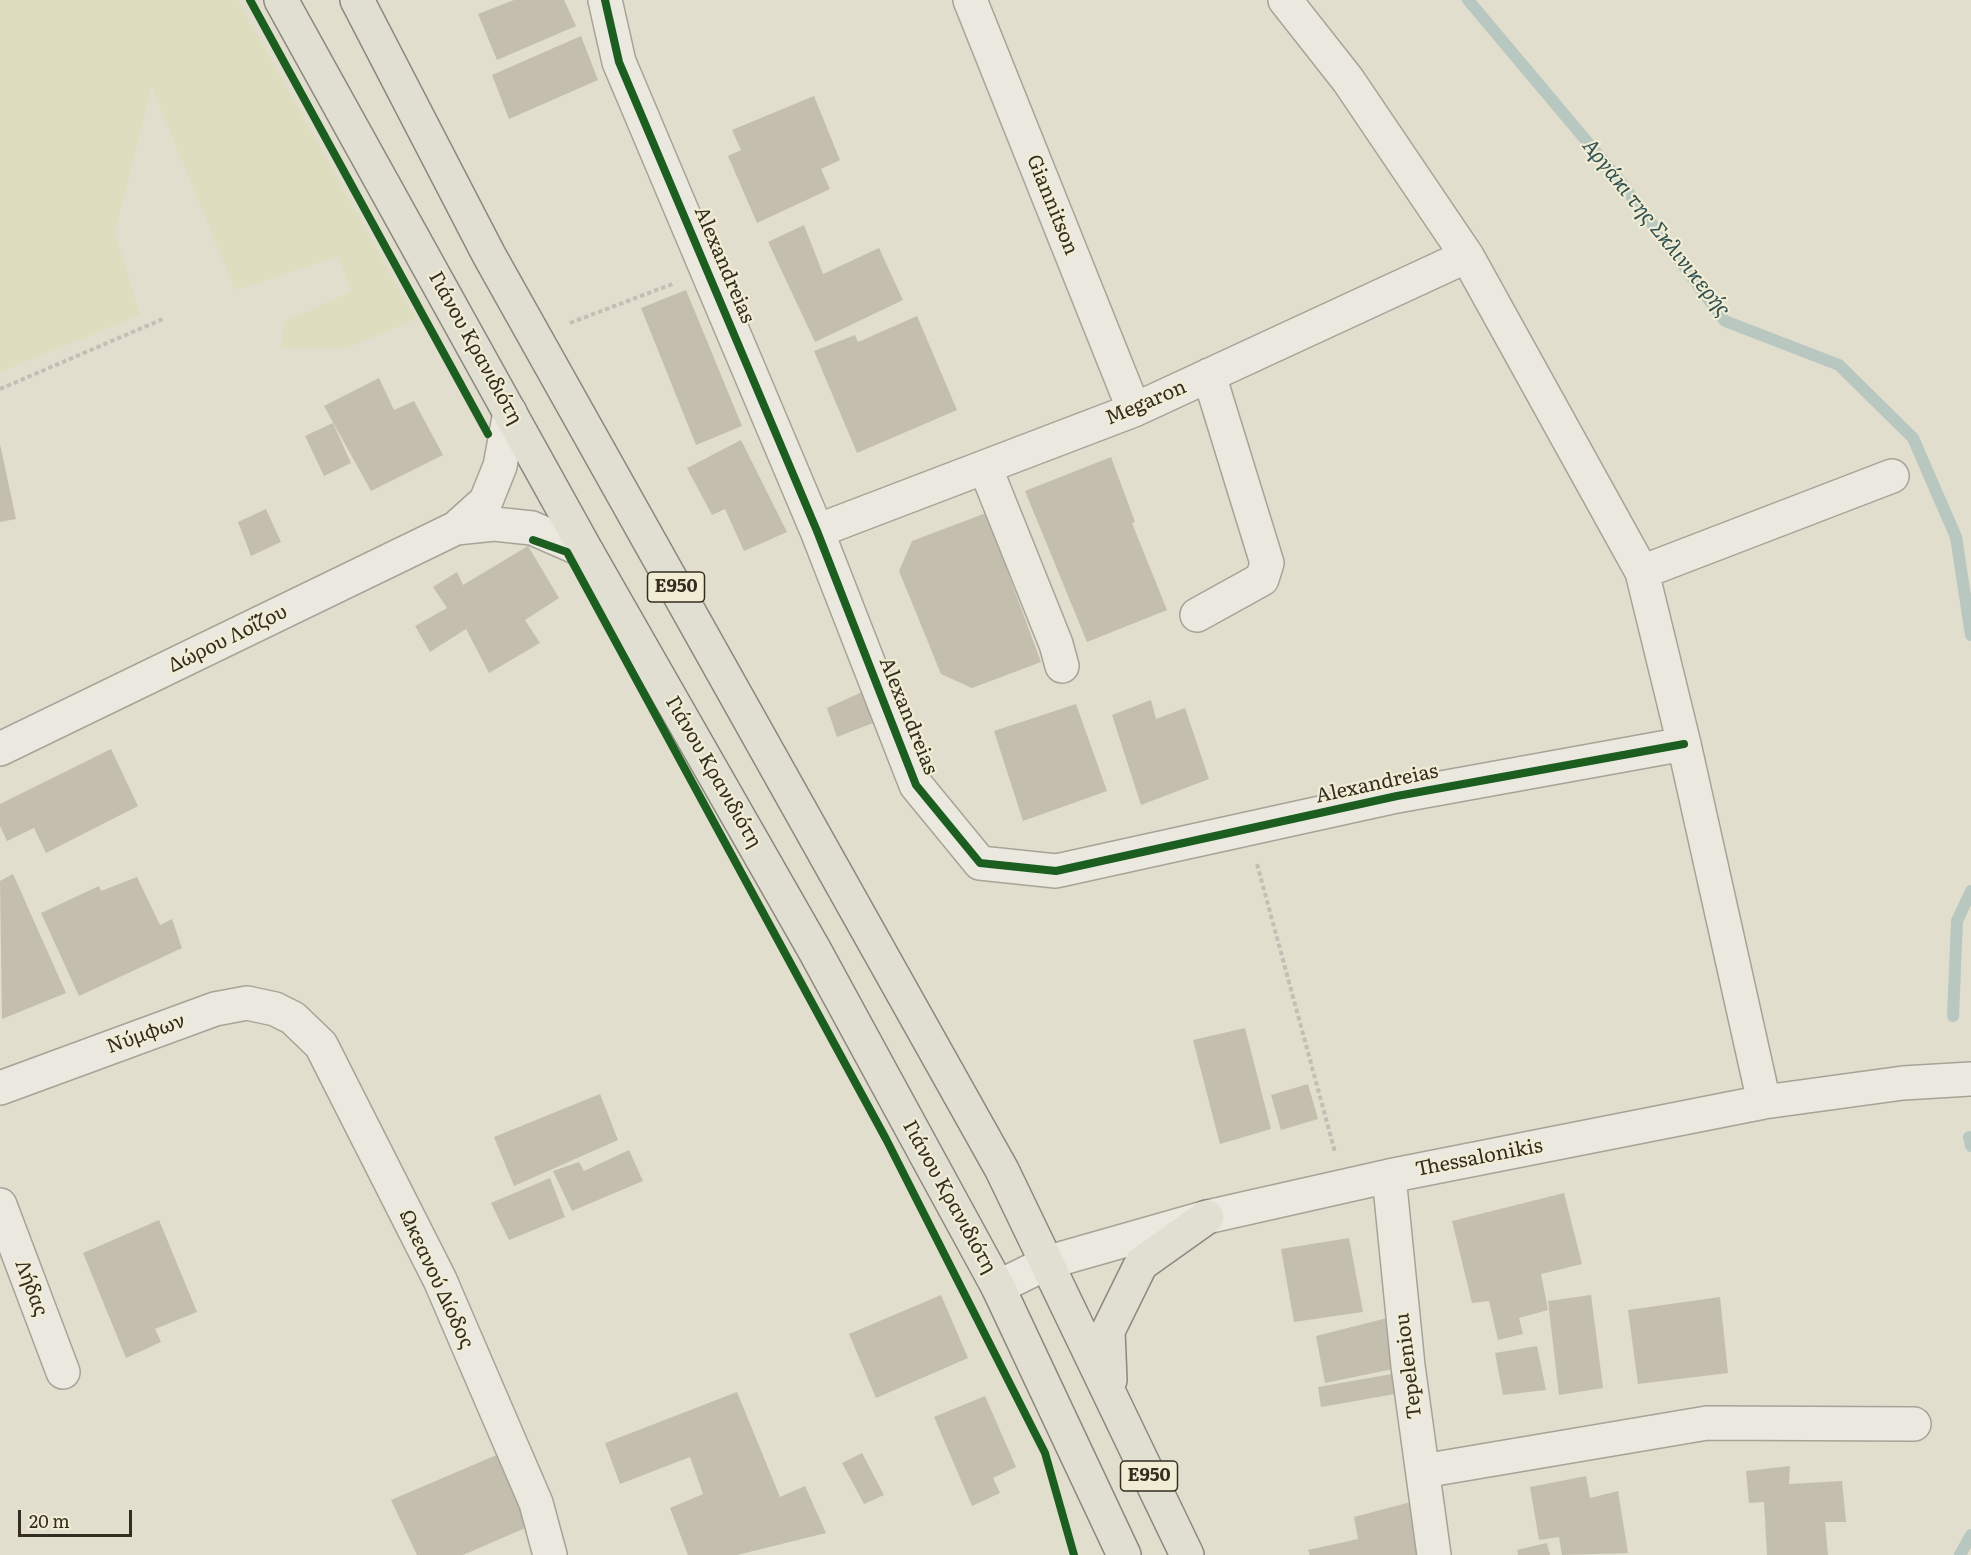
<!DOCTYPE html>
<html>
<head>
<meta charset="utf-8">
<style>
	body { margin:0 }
	#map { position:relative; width:1971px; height:1555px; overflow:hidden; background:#e1dece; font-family:Literata,serif }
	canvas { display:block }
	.scale { position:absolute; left:18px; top:1510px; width:114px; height:27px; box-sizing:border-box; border:3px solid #342d20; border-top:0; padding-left:8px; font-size:18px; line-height:21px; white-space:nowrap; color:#342d20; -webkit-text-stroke:4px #f1edd5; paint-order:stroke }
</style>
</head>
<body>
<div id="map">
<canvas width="1971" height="1555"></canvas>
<div class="scale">20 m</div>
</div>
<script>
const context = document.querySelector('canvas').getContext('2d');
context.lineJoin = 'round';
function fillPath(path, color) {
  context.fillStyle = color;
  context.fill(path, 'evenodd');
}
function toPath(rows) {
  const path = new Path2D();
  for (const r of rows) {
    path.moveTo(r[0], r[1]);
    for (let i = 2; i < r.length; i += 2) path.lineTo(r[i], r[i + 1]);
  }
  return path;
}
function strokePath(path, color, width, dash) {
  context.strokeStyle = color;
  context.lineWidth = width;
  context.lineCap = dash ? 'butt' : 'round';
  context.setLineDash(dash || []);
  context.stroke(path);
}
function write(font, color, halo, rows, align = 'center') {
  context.font = font + ' Literata,serif';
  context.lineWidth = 4.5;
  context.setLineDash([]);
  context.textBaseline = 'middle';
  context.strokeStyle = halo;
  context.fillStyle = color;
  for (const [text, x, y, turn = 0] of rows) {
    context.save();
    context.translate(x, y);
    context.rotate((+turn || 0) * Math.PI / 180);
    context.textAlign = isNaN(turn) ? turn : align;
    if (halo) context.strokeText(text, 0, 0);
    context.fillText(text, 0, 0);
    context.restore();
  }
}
const farmland = toPath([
	[0,0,238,0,416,319,345,349,281,348,284,322,352,291,337,257,235,290,152,88,115,232,140,315,0,372]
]);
const stream = toPath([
	[1468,0,1616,176,1725,321,1839,365,1913,438,1956,537,1971,635],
	[1953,1016,1957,921,1971,891],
	[1969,1137,1971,1146],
	[1960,1555,1971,1535]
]);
const building = toPath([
	[514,0,564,0,576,26,497,60,478,14],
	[581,36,598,80,509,119,492,75],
	[814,96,840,160,821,169,830,189,757,223,728,156,741,150,732,130],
	[804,225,823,274,879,248,903,300,815,342,768,242],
	[686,290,742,426,696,445,641,308],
	[917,316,957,410,857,453,814,351,855,335,858,342],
	[379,378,394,410,414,401,443,455,371,491,324,406],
	[333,423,351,463,324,476,305,436],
	[741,440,787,532,744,551,725,509,712,515,687,468],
	[0,444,16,519,0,522],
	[1111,457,1135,522,1132,523,1167,610,1087,642,1025,491],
	[266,509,281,542,251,556,238,522],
	[986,513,1041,662,972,688,941,674,899,571,912,541],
	[528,546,559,598,525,620,540,643,489,673,466,629,430,652,415,626,447,608,433,587,457,572,463,585],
	[862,692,873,723,837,737,827,708],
	[1151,700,1156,719,1185,708,1209,779,1141,805,1112,715],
	[1076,704,1107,791,1023,821,994,731],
	[111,749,138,806,46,853,34,828,7,841,0,826,0,804],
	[13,874,66,993,2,1019,0,881],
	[137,877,160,925,172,919,182,948,79,996,41,913,99,886,101,891],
	[1245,1028,1271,1129,1220,1144,1193,1040],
	[1308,1084,1318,1119,1281,1130,1271,1095],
	[600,1094,618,1140,514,1186,494,1137],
	[629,1150,643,1181,572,1211,553,1171,579,1162,584,1171],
	[550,1178,565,1217,509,1240,491,1203],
	[1564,1193,1582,1264,1541,1274,1548,1310,1519,1318,1523,1334,1498,1340,1489,1301,1472,1303,1452,1221],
	[159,1220,197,1312,155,1329,161,1342,126,1358,83,1253],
	[1349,1238,1363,1312,1294,1322,1281,1249],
	[941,1295,968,1358,876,1398,849,1334],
	[1591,1295,1603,1388,1559,1395,1548,1301],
	[1720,1297,1728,1373,1638,1384,1628,1310],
	[1387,1318,1398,1368,1325,1383,1316,1336],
	[1537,1346,1546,1390,1503,1395,1495,1353],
	[1392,1374,1395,1394,1321,1407,1318,1387],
	[737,1392,780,1497,805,1486,826,1533,737,1555,688,1555,670,1508,703,1494,690,1457,620,1484,605,1443],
	[985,1396,1016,1467,993,1478,1000,1493,972,1506,934,1417],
	[506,1451,539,1522,463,1555,417,1555,391,1500],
	[862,1453,884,1495,864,1504,842,1463],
	[1790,1466,1789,1484,1842,1481,1846,1522,1825,1522,1828,1555,1767,1555,1764,1502,1749,1503,1746,1471],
	[1586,1476,1590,1498,1618,1491,1628,1553,1562,1555,1559,1537,1539,1540,1530,1487],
	[1411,1502,1423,1555,1310,1555,1308,1550,1358,1539,1354,1517],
	[1547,1543,1550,1555,1518,1555,1517,1550]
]);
const path = toPath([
	[570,323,675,283],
	[0,389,163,319],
	[1257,864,1335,1152]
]);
const minor = toPath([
	[605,0,619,62,817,531,916,785,980,863,1056,871,1397,796,1684,744],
	[970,0,1134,410],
	[1285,0,1348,80,1467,256,1642,572,1684,744,1764,1102],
	[985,467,1056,644,1062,666],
	[456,528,494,524,532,528,587,552],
	[817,531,1134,410,1467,256],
	[1642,572,1892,476],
	[1197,615,1262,579,1267,563,1209,375],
	[0,749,456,528,486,501,500,466,510,412],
	[0,1088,215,1009,247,1003,275,1009,293,1018,321,1045,440,1280,536,1503,550,1555],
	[1389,1176,1408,1366,1434,1555],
	[0,1205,63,1372],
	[998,1287,1049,1262,1207,1217,1389,1176,1764,1102,1903,1083,1971,1079],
	[1423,1471,1707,1423,1914,1424]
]);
const major = toPath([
	[281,0,587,552,815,951,998,1287,1124,1555],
	[357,0,489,255,1002,1170,1187,1555],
	[1110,1380,1108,1331,1141,1264,1207,1217]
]);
const cycleway = toPath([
	[250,0,488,434],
	[605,0,619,62,817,531,916,785,980,863,1056,871,1397,796,1684,744],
	[533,540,567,552,886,1139,1045,1453,1074,1555]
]);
const shields = [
	[676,587,57],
	[1149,1476,57]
];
const shieldNames = [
	["E950",676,587],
	["E950",1149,1476]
];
const streetNames = [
	["Giannitson",1052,205,68],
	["Alexandreias",724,265,67],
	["Γιάνου Κρανιδιότη",475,348,61],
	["Megaron",1146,403,-23],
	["Δώρου Λοΐζου",228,639,-26],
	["Alexandreias",908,716,68],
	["Γιάνου Κρανιδιότη",713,772,60],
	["Alexandreias",1377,784,-12],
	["Νύμφων",146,1034,-20],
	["Thessalonikis",1479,1158,-11],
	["Γιάνου Κρανιδιότη",949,1197,61],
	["Ωκεανού Δίοδος",436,1279,65],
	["Λήδας",31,1288,69],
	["Tepeleniou",1409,1366,-97]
];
const waterNames = [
	["Αργάκι της Σκλινικερής",1656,228,51]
];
fillPath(farmland, '#dfddc0');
strokePath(stream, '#b8c7c0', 12);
fillPath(building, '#c4beaf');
strokePath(minor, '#a6a397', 36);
strokePath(major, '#8c887e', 36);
strokePath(path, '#c2bfb6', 4, [4.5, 3]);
strokePath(minor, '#eae8df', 33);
strokePath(major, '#e1dfd1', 33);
strokePath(cycleway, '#1b5e20', 8);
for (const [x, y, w] of shields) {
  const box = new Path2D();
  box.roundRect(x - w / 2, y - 15, w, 30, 4.5);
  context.fillStyle = '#f1edd5';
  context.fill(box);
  strokePath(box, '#342d20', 1.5);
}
write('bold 18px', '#342d20', null, shieldNames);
write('20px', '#342d20', '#f1edd5', streetNames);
write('italic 21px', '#315052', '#f1edd5', waterNames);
</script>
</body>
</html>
